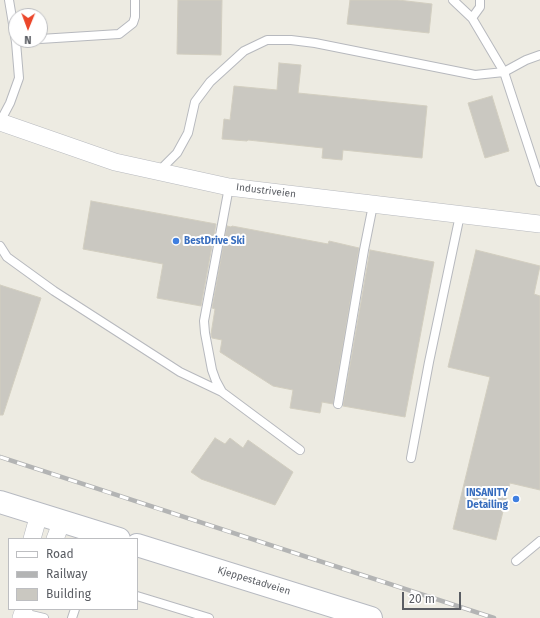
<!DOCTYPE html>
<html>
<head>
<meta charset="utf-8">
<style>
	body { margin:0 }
	#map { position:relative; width:540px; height:618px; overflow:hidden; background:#edebe2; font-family:"Fira Sans",sans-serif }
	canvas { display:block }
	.legend { position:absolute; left:8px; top:538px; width:130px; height:72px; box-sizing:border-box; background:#fff; border:1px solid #bdbec1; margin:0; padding:5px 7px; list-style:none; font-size:12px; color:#5a5d63 }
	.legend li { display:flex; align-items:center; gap:8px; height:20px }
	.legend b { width:20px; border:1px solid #bdbec1 }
	.north { position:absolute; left:8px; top:8px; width:40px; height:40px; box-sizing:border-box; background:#fff; border:1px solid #bdbec1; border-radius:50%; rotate:181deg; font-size:11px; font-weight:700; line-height:16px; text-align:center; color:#5a5d63 }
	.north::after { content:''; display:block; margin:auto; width:14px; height:18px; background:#eb462a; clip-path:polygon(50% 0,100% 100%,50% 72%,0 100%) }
	.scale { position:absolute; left:402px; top:592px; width:59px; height:18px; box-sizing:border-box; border:2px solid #5a5d63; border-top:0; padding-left:5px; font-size:12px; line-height:14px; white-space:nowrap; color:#5a5d63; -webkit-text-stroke:3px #fff; paint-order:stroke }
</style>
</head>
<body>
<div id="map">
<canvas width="540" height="618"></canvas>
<ul class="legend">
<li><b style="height:5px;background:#fff"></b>Road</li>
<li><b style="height:5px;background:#b3b4b4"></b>Railway</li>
<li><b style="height:11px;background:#cac8c1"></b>Building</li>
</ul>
<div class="north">N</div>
<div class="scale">20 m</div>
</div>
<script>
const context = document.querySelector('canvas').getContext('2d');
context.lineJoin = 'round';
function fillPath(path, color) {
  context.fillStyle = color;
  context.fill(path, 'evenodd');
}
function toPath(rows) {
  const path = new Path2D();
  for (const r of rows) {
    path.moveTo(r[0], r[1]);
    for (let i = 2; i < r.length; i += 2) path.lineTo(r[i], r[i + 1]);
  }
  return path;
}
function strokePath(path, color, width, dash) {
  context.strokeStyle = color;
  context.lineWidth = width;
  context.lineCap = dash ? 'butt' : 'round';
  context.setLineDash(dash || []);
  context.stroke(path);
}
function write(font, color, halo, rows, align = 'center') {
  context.font = font + ' "Fira Sans",sans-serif';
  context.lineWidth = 4;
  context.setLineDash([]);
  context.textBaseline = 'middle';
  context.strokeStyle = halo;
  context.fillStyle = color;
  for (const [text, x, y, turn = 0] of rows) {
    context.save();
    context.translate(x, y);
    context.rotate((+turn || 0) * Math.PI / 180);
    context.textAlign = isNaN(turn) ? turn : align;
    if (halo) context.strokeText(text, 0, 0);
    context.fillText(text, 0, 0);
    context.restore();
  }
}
const building = toPath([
	[178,0,222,0,221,55,177,54,178,0],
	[350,0,398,0,432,4,429,33,347,24,350,0],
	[279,63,301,65,298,93,427,106,422,158,343,150,342,160,322,158,323,148,248,140,247,141,222,139,224,119,230,120,234,86,277,90,279,63],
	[492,96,509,151,485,158,468,103,492,96],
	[91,201,216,224,201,306,157,298,163,264,83,249,91,201],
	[227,226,231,227,232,226,328,244,329,241,359,248,333,404,322,402,320,413,290,408,293,390,273,386,220,352,222,340,212,338,211,334,215,309,212,308,227,226],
	[370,250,434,262,405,417,343,406,370,250],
	[476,250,540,266,534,294,540,296,540,490,510,483,496,540,453,529,490,377,448,367,476,250],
	[0,285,41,298,3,415,0,415,0,285],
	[215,438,225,444,230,438,243,448,248,440,293,472,275,505,201,479,191,472,215,438]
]);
const service = toPath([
	[453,0,472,18,504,72,540,182],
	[472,18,480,7,480,0],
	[40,39,119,34,133,23,135,17,135,0],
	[16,42,33,40],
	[0,122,10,103,19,78,16,42,9,0],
	[159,171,177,153,188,133,195,102,210,82,244,51,267,40,291,40,315,43,475,75,504,72,526,60,540,55],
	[229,187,204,321,205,333,212,370,216,381,222,392,300,450],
	[0,246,7,257,54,291,180,372,222,392],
	[338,404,364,250,373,205],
	[411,458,429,362,460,215],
	[516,561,540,541],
	[137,596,209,618],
	[23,613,44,618],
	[72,618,75,609]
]);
const minor = toPath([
	[0,122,115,162,229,187,540,224],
	[32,539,39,514],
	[55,539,62,521],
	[21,618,24,609]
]);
const secondary = toPath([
	[0,502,119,539],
	[137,545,371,618]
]);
const rail = toPath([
	[0,457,494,618]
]);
const markers = [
	[176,241,4,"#3f7fe0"],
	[516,499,4,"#3f7fe0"]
];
const streetNames = [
	["Industriveien",266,191,7],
	["Kjeppestadveien",254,581,17]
];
const shopNames = [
	["BestDrive Ski",184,241],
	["INSANITY",508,493,"right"],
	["Detailing",508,505,"right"]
];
fillPath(building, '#cac8c1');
strokePath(building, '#d2cec0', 1);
strokePath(service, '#b7b9be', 10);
strokePath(minor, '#b7b9be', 18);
strokePath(secondary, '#b7bac1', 24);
strokePath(service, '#fff', 8);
strokePath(minor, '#fff', 17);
strokePath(secondary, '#fff', 22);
strokePath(rail, '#b3b4b4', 4.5);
strokePath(rail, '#fff', 3, [9]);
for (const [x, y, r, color] of markers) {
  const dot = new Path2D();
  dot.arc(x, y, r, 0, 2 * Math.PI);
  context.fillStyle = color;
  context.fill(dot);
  strokePath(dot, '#fff', 1.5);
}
write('10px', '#5a5d63', '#fff', streetNames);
write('bold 10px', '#366cbe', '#fff', shopNames, 'left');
</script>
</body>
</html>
